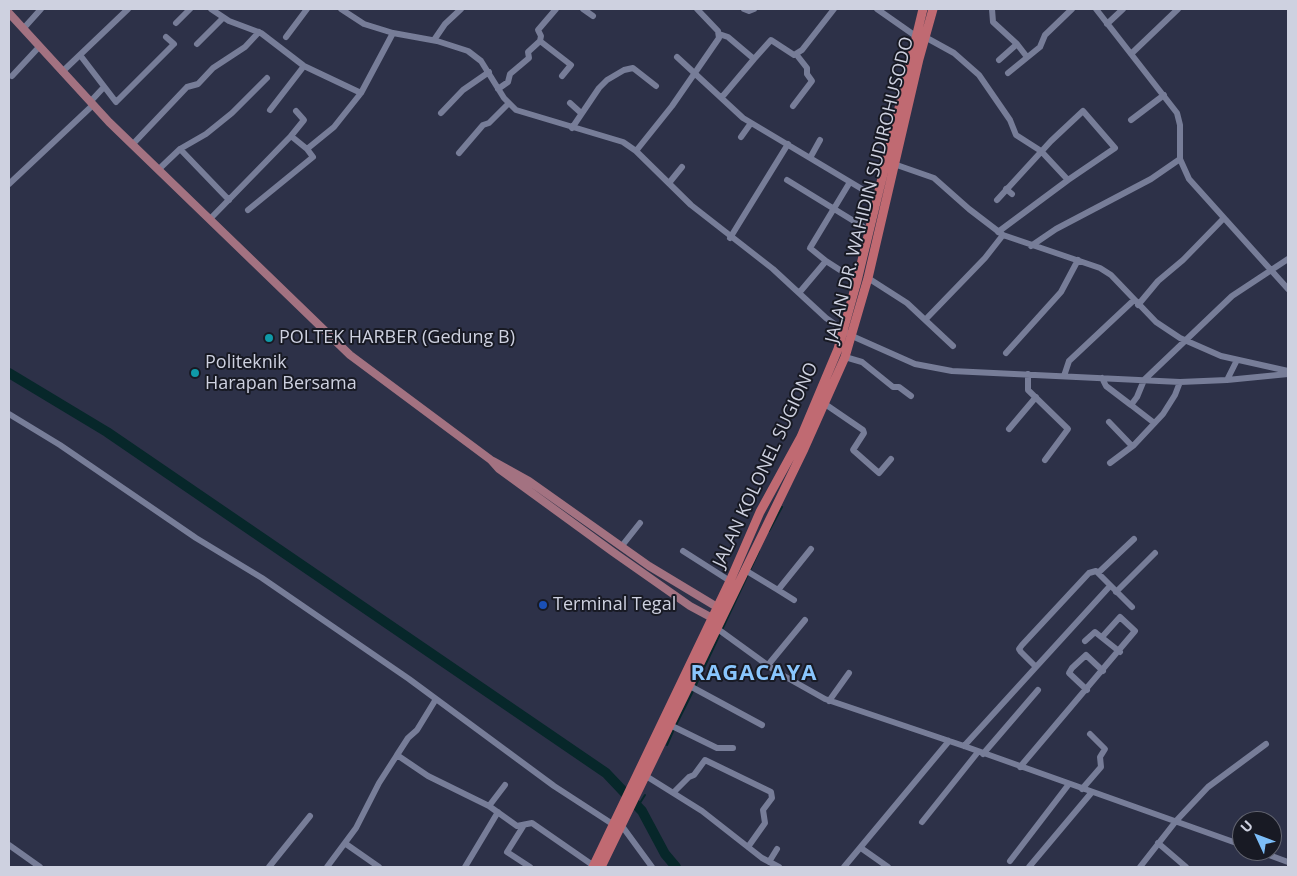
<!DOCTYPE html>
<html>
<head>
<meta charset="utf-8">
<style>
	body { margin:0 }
	#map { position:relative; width:1297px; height:876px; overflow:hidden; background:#2d3148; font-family:"Open Sans",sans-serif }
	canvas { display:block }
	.frame { position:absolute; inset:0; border:10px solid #ced1e0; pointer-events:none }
	.north { position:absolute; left:1232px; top:811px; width:50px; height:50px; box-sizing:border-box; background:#181a24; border:1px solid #61636f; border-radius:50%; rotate:313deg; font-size:14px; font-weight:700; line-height:20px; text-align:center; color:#ced1e0 }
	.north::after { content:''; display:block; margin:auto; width:18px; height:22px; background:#7cbef9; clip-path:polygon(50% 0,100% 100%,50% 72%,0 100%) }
</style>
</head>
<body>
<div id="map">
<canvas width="1297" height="876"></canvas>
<div class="frame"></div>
<div class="north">U</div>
</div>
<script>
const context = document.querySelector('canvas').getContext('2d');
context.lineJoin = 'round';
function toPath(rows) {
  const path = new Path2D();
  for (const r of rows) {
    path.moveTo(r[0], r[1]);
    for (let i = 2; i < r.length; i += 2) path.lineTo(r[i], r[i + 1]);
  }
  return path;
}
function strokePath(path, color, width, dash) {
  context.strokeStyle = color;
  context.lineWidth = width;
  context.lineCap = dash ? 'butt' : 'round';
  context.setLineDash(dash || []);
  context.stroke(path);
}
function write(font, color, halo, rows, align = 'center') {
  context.font = font + ' "Open Sans",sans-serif';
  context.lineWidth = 4;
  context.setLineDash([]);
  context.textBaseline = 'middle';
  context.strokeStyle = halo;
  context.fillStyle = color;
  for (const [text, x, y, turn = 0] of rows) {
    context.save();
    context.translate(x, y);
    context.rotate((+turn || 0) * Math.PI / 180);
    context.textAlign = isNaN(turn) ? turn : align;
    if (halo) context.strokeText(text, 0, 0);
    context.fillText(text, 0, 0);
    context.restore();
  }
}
const stream = toPath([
	[769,531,782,507],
	[695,687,759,551],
	[676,725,693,691],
	[667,745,674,729],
	[638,806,645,795]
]);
const river = toPath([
	[9,373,107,432,606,773,642,811,665,854,676,867]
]);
const minor = toPath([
	[211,9,229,21,261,33,304,66,361,93],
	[341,9,364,24,393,33],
	[583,9,593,16],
	[744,9,749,11,754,9],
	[877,9,917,37],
	[992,9,993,22,1017,44,1027,57],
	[1096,9,1177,113,1180,125,1180,159,1189,179,1288,289],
	[176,23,190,9],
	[1107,24,1123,9],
	[23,29,41,9],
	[719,34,728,37,754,59,771,40,794,55,802,50,834,9],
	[286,37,307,9],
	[925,37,954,53,979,75,1010,120,1016,135,1041,151,1068,180,998,232],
	[434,40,445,24,461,9],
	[540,41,541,36,538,30,556,9],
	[197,44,223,18],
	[1131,54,1178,9],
	[80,55,116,102,174,44,166,37],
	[677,57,743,118,877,198],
	[999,60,1017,44],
	[62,72,128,9],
	[1008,73,1040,47,1045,35,1072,9],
	[12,76,39,47],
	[498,89,508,82,510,74,529,58,528,52,540,41,571,65,562,76],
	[722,97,754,59],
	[90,102,104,87],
	[570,103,581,113],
	[793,106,812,81,807,74,807,68,796,54],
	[270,110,304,66],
	[441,113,463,90,489,72],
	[1131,120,1164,95],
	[572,128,599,88,607,80,624,70,633,68,656,86],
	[291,136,304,120,296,111],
	[741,137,751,123],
	[132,145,187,87,198,84,213,68,245,47,259,32],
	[636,151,672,106,719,38,718,31,697,9],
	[459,153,483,125,489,123,508,104],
	[810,158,820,140],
	[891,163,934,178,969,209,1003,235,1100,268,1111,275,1156,322,1180,338,1221,356,1288,371],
	[158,170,180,149],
	[787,180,870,231],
	[669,183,682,167],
	[9,184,93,105],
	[1006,189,1012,194],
	[229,200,180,149,206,134,232,113,267,78],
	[997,200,1051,141,1083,111,1115,148,1068,180],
	[248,210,313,157,307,149],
	[210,219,291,136,307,149,334,127,361,93,393,33,437,41,468,51,481,61,504,98,516,110,623,142,636,151,691,205,773,269,826,318,852,336,915,364,952,371,1180,382,1227,380,1237,360],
	[730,238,788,144],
	[1031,246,1056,229,1151,179,1180,159],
	[826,261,857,281],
	[868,278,907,303,953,346],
	[799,293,826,261,810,248,850,182],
	[1138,305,1158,281,1183,260,1224,218],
	[926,319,985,258,1003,235],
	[1006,353,1061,292,1078,260],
	[845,357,862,362,893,387,899,387,911,396],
	[1028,374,1028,390,1068,429,1045,460],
	[1064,376,1069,361,1134,300],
	[1102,378,1106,386,1131,405,1137,397,1144,380,1232,296,1288,259],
	[1227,380,1288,374],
	[825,404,863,430,864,433,853,450,879,473,891,459],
	[1131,405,1153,422],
	[9,414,60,445,196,538,262,578,409,679,554,786,614,825],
	[1109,422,1132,446],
	[1009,429,1036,397],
	[1110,463,1134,445,1163,414,1175,395,1180,382],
	[621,547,640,523],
	[683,551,730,581],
	[745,570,778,590,811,549],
	[1098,573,1134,539],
	[778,590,794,600],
	[1116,592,1155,553],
	[715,627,777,672,825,699,964,746,1242,845],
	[1085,641,1095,632,1120,652],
	[768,665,805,620],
	[1036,667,1110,586],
	[688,685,762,725],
	[1087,690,1069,673,1072,668,1086,655,1103,671],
	[829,701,849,673],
	[670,725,717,748,733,748],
	[964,746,1036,667,1021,652,1019,649,1022,645,1089,573,1096,571,1132,607],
	[983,754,1038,690],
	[397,755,408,738,417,730,436,699],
	[1020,767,1135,631,1120,617,1102,637],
	[646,776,702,811,762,858,779,867],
	[1082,789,1101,767,1100,757,1105,749,1090,734],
	[673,793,689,777,694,775,705,760,771,792,772,798,763,810,765,823,748,847],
	[489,806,505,785],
	[922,822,978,752],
	[524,825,507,852,530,867],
	[622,826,652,867],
	[1158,843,1186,867],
	[346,844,379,867],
	[9,845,40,867],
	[861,848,888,867],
	[1258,851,1288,862],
	[1010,861,1069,784],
	[769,862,777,849],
	[269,867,310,816],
	[327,867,356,828,379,783,397,755,428,776,489,806,517,826,532,823,594,866],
	[465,867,498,812],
	[844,867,949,741],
	[1029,867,1092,792],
	[1140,867,1176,821,1208,787,1266,744]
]);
const major = toPath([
	[9,13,109,122,350,355,491,460,499,469,613,552,690,606,716,620],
	[493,461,529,481,649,566,722,610]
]);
const highway = toPath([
	[593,867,730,581,760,512,801,437,838,349,857,281,923,9],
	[601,867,804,449,845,357,868,278,919,59,933,9]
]);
const markers = [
	[269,338,5,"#0f9aa8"],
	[195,373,5,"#0f9aa8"],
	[543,605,5,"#1a4fb4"]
];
const streetNames = [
	["JALAN DR. WAHIDIN SUDIROHUSODO",870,190,-76],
	["JALAN KOLONEL SUGIONO",766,465,-65]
];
const poiNames = [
	["POLTEK HARBER (Gedung B)",279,338],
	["Politeknik",205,363],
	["Harapan Bersama",205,384],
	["Terminal Tegal",553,605]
];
const districtNames = [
	["RAGACAYA",754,674]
];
strokePath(stream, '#07272a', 2);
strokePath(river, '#07272a', 10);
strokePath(minor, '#777d98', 6);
strokePath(major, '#a37281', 8);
strokePath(highway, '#c06a72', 9);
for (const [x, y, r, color] of markers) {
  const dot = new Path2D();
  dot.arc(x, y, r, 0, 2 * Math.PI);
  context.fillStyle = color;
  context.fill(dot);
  strokePath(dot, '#181a24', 2);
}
write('18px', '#ced1e0', '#181a24', streetNames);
write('18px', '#ced1e0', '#181a24', poiNames, 'left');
context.letterSpacing = '1px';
write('bold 22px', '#89c6fd', '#181a24', districtNames);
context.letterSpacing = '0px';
</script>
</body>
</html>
